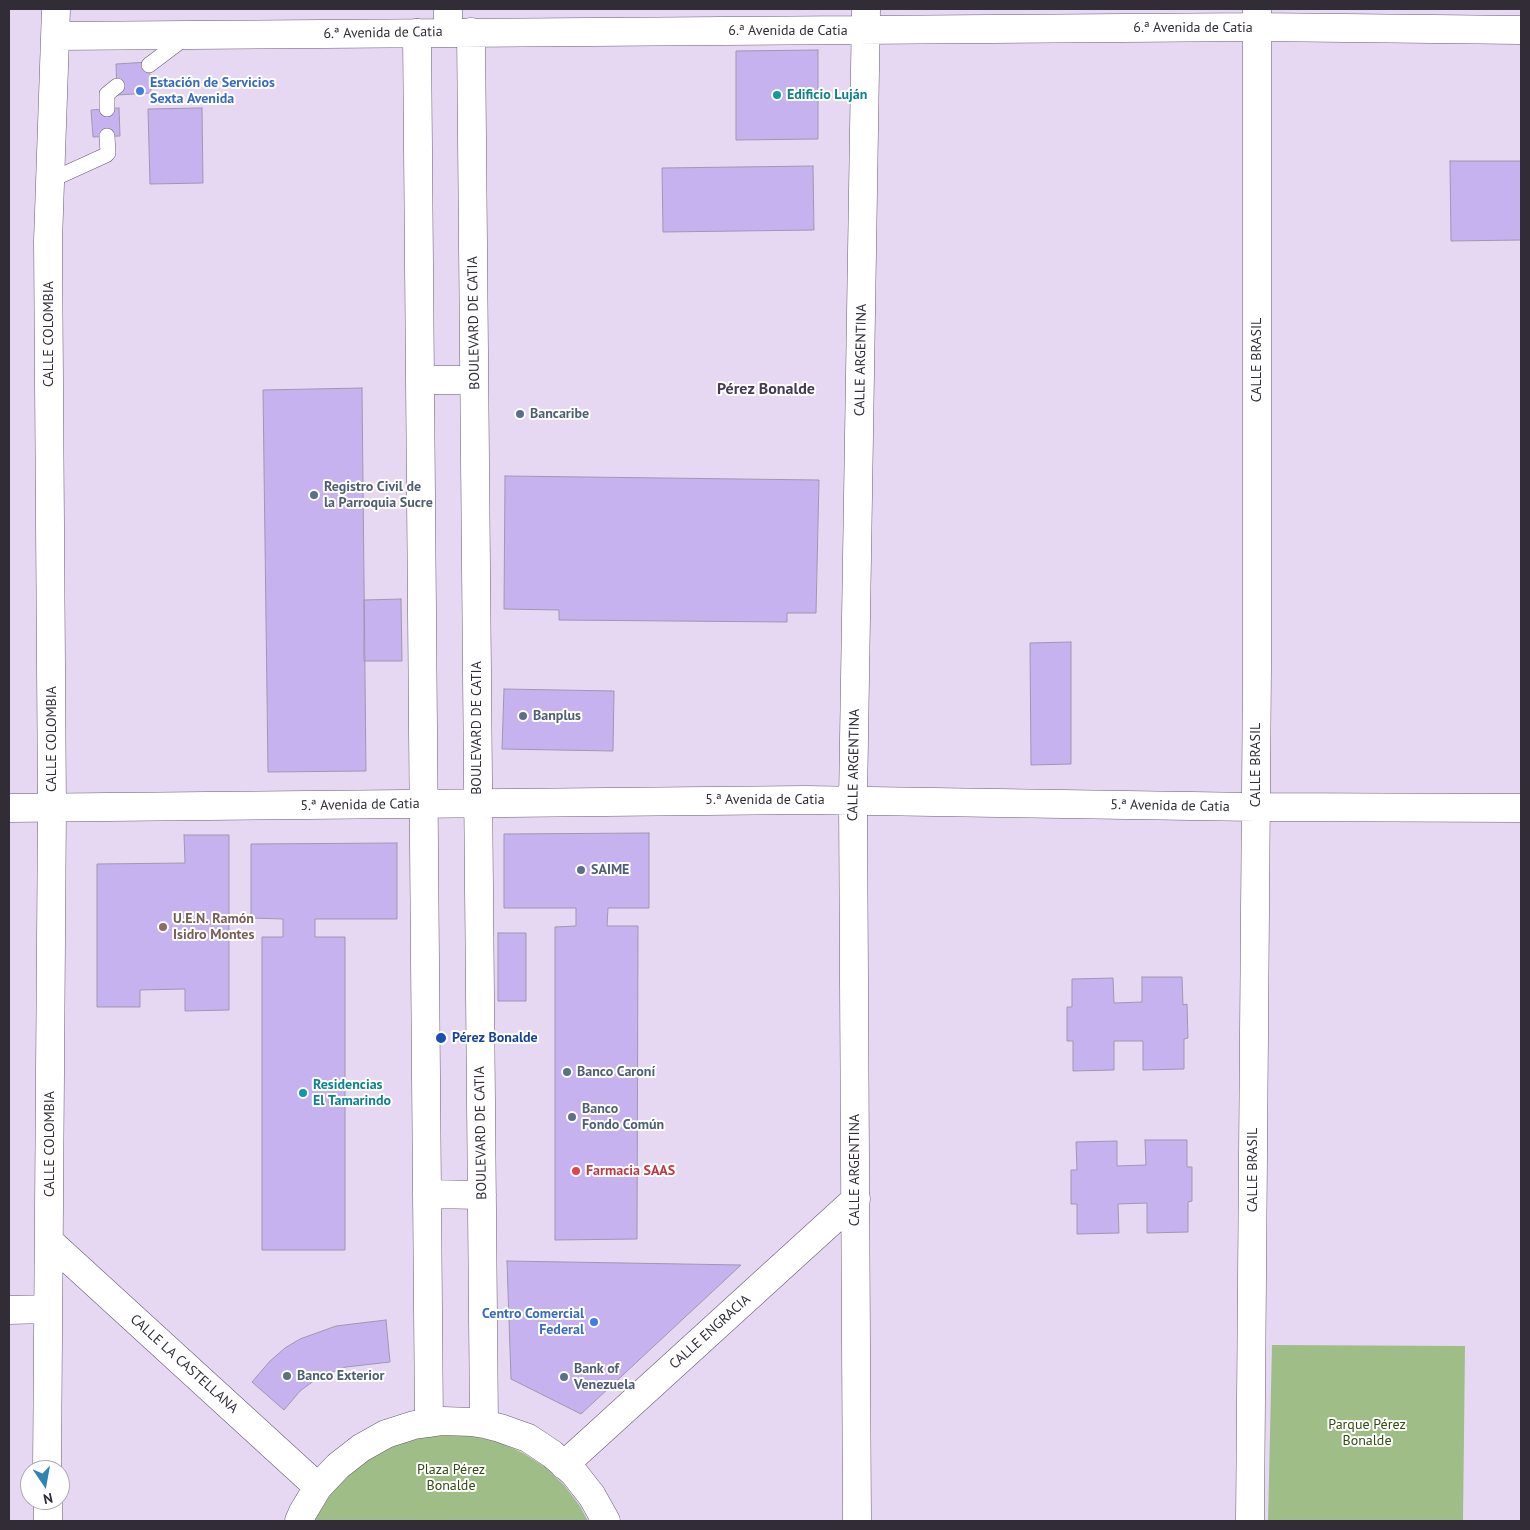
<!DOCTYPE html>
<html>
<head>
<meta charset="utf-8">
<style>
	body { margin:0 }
	#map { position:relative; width:1530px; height:1530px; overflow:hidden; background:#e6d8f3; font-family:"PT Sans",sans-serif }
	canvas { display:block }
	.frame { position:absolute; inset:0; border:10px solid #312c36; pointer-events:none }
	.north { position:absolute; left:20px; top:1460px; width:50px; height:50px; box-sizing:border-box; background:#fff; border:1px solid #adabaf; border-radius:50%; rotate:168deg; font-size:14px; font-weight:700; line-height:20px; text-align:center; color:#312c36 }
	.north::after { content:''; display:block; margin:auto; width:18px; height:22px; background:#2f83b3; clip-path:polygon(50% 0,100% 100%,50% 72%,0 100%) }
</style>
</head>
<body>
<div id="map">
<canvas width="1530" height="1530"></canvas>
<div class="frame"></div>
<div class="north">N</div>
</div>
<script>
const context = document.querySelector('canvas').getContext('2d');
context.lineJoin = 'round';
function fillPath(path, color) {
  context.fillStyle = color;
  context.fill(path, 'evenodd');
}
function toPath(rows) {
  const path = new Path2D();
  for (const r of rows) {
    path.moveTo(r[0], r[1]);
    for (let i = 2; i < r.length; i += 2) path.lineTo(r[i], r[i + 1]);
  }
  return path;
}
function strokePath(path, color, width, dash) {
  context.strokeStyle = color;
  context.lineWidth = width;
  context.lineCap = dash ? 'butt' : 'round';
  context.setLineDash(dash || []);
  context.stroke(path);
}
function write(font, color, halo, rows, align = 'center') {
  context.font = font + ' "PT Sans",sans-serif';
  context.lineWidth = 4;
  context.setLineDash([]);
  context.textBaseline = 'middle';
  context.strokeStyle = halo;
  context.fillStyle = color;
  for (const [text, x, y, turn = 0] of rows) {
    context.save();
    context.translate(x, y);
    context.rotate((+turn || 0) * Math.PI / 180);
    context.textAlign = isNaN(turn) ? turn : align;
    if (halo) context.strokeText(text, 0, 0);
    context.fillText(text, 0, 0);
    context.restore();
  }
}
const green = toPath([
	[1272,1345,1465,1346,1463,1521,1268,1521],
	[447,1434,473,1436,499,1442,523,1453,545,1467,564,1485,580,1506,588,1521,314,1521,332,1492,350,1473,371,1457,395,1445,420,1438]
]);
const building = toPath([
	[818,50,818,139,736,140,736,51,818,50],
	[149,62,151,93,117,95,116,64,149,62],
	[119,108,120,136,93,137,91,110,119,108],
	[202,108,203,183,150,184,148,109,202,108],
	[1450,161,1521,161,1521,240,1451,241,1450,161],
	[813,166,814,230,663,232,662,168,813,166],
	[362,388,366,771,268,772,263,390,362,388],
	[505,476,819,480,816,613,787,613,787,622,559,620,559,610,504,609,505,476],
	[401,599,402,661,364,661,364,600,401,599],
	[1071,642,1071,764,1031,765,1030,643,1071,642],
	[504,689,614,691,613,751,502,749,504,689],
	[649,833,649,908,608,908,607,926,638,926,637,1239,555,1240,555,927,576,926,576,908,504,908,504,834,649,833],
	[184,835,229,835,229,1010,185,1011,185,989,140,990,140,1007,97,1007,97,864,185,863,184,835],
	[397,843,397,919,315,919,315,937,345,937,345,1250,262,1250,262,937,283,937,283,919,251,918,251,844,397,843],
	[498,933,526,933,526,1001,498,1001,498,933],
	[1142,977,1182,977,1183,1005,1187,1004,1188,1038,1184,1039,1184,1069,1143,1070,1143,1041,1114,1041,1114,1070,1073,1071,1073,1041,1067,1041,1067,1007,1072,1007,1072,979,1113,978,1114,1003,1142,1002,1142,977],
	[1145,1140,1187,1140,1187,1167,1192,1167,1192,1201,1188,1202,1188,1232,1147,1233,1147,1203,1118,1204,1119,1233,1077,1234,1077,1204,1071,1204,1071,1170,1077,1170,1076,1142,1117,1141,1117,1166,1146,1165,1145,1140],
	[507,1261,741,1265,581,1414,511,1379,507,1261],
	[386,1320,390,1362,346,1367,319,1377,300,1391,284,1410,252,1382,270,1361,285,1348,300,1339,336,1326,386,1320]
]);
const lane = toPath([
	[149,65,186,37],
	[107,109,107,94,117,86],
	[51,180,106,155,108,153,107,136]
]);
const street = toPath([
	[448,9,448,32],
	[471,32,484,1424],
	[417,33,429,1423],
	[56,36,1257,27,1521,30],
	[420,380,474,380],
	[9,808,805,800,1255,807,1521,808],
	[427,1194,482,1195],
	[49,1241,318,1487],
	[9,1310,48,1309],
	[564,1465,856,1199],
	[47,1470,52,808,48,241,56,9],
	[48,1500,48,1521],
	[299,1521,303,1512,318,1487,338,1466,361,1448,386,1434,414,1425,443,1421,472,1422,484,1424,500,1428,528,1438,552,1454,574,1473,592,1496,606,1521],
	[857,1521,853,800,866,9],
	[1250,1521,1257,668,1257,9]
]);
const markers = [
	[140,91,5,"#3f7fe0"],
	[777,95,5,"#0f9aa8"],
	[520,414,5,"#5c6f8a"],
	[314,495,5,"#5c6f8a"],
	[523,716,5,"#5c6f8a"],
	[581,870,5,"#5c6f8a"],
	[163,927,5,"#8d6e63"],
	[441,1038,6,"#1a4fb4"],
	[567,1072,5,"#5c6f8a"],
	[303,1093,5,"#0f9aa8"],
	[572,1117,5,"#5c6f8a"],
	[576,1171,5,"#e0444e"],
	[594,1322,5,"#3f7fe0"],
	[287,1376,5,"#5c6f8a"],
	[564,1377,5,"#5c6f8a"]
];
const streetNames = [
	["6.ª Avenida de Catia",1193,28],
	["6.ª Avenida de Catia",788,31],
	["6.ª Avenida de Catia",383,33,-1],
	["BOULEVARD DE CATIA",474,323,-91],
	["CALLE COLOMBIA",49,334,-90],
	["CALLE ARGENTINA",861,360,-89],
	["CALLE BRASIL",1257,360,-90],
	["BOULEVARD DE CATIA",477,728,-90],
	["CALLE COLOMBIA",52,739,-90],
	["CALLE ARGENTINA",854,765,-89],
	["CALLE BRASIL",1256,765,-90],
	["5.ª Avenida de Catia",765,800],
	["5.ª Avenida de Catia",360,805,-1],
	["5.ª Avenida de Catia",1170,806,1],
	["BOULEVARD DE CATIA",481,1133,-91],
	["CALLE COLOMBIA",50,1144,-90],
	["CALLE ARGENTINA",855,1170,-90],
	["CALLE BRASIL",1253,1170,-90],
	["CALLE ENGRACIA",710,1332,-42],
	["CALLE LA CASTELLANA",184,1364,42]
];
const shopNames = [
	["Estación de Servicios",150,83],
	["Sexta Avenida",150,99],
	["Centro Comercial",584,1314,"right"],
	["Federal",584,1330,"right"]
];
const cultureNames = [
	["Edificio Luján",787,95],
	["Residencias",313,1085],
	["El Tamarindo",313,1101]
];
const serviceNames = [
	["Bancaribe",530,414],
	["Registro Civil de",324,487],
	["la Parroquia Sucre",324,503],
	["Banplus",533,716],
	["SAIME",591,870],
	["Banco Caroní",577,1072],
	["Banco",582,1109],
	["Fondo Común",582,1125],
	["Bank of",574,1369],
	["Venezuela",574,1385],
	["Banco Exterior",297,1376]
];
const educationNames = [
	["U.E.N. Ramón",173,919],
	["Isidro Montes",173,935]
];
const transitNames = [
	["Pérez Bonalde",452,1038]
];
const healthNames = [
	["Farmacia SAAS",586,1171]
];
const parkNames = [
	["Parque Pérez",1367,1425],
	["Bonalde",1367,1441],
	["Plaza Pérez",451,1470],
	["Bonalde",451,1486]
];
const quarterNames = [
	["Pérez Bonalde",766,389]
];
fillPath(green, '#9fbd87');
fillPath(building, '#c5b2ee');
strokePath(building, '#9f97b1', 1);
strokePath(lane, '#685c73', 16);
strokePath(street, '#685c73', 29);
strokePath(lane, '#fff', 15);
strokePath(street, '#fff', 28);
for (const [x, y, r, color] of markers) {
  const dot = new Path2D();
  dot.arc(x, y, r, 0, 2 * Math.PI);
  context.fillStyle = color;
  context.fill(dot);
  strokePath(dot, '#fff', 2);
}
write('14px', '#312c36', '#fff', streetNames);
write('bold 14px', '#366cbe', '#fff', shopNames, 'left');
write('bold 14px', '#0d838f', '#fff', cultureNames, 'left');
write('bold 14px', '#4e5e75', '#fff', serviceNames, 'left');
write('bold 14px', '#785e54', '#fff', educationNames, 'left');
write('bold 14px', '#164399', '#fff', transitNames, 'left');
write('bold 14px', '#be3a42', '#fff', healthNames, 'left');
write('14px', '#304c0f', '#fff', parkNames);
write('bold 16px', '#473b51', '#fff', quarterNames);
</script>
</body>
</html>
